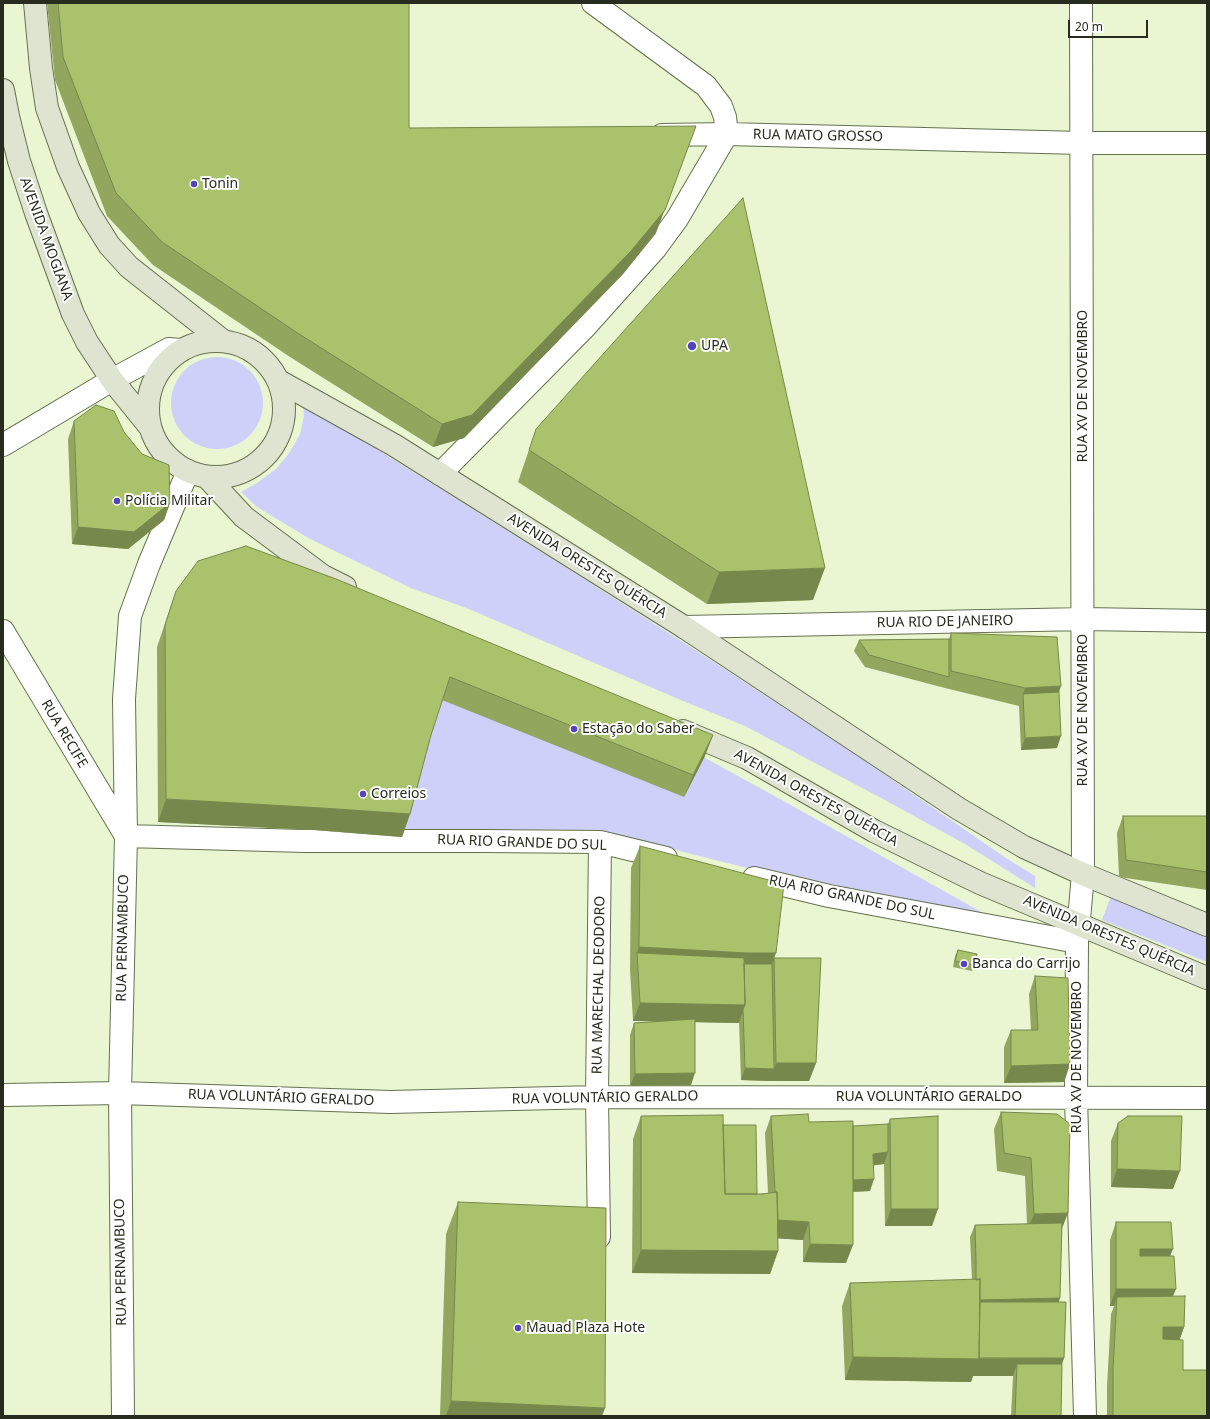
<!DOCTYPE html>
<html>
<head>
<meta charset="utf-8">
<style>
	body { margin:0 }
	#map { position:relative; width:1210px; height:1419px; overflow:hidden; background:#eaf6d1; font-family:"Noto Sans",sans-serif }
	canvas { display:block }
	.frame { position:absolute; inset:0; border:4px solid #282c1e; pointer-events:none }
	.scale { position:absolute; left:1068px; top:20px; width:80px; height:18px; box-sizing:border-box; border:2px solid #282c1e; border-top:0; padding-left:5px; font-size:12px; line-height:14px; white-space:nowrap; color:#282c1e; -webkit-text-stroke:3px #fff; paint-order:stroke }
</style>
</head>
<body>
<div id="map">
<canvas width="1210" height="1419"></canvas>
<div class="frame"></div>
<div class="scale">20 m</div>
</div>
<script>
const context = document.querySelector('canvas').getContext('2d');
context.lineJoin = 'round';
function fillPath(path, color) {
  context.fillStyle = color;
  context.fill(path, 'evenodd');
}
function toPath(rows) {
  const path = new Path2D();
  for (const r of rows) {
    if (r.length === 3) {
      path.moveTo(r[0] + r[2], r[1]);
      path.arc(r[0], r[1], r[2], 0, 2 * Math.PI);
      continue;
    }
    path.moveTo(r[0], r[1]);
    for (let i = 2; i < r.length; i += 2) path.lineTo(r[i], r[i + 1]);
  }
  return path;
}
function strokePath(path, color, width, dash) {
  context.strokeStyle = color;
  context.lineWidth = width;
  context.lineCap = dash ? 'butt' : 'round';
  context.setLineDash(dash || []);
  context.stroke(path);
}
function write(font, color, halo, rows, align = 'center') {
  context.font = font + ' "Noto Sans",sans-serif';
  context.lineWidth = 4;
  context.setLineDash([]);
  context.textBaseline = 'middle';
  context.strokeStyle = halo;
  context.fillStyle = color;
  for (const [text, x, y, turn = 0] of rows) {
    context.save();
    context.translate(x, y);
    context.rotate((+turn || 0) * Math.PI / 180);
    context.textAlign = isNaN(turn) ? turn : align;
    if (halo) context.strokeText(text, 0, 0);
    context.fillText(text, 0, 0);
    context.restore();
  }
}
const green = toPath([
	[217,403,46],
	[303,403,562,565,714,662,859,757,1006,858,1035,876,1035,888,965,844,883,799,745,726,683,701,469,609,411,588,310,539,257,507,241,492,257,483,276,469,290,452,300,434,304,416],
	[442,700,698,754,798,809,992,918,914,910,628,838,402,837,423,757],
	[1111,896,1207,934,1207,962,1102,920]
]);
const minor = toPath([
	[593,3,706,86,721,106,725,117,727,134],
	[1081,3,1083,874,1077,942,1076,1097,1085,1416],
	[662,135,727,134,1082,143,1207,143],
	[3,445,112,380,169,349,181,350],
	[440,474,586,326,655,249,677,219,727,134],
	[684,627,1084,619,1207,621],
	[3,631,126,836,304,841,482,841,600,842,666,858],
	[754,878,829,896,1077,942],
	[3,1095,120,1093,390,1102,597,1097,1207,1098],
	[599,1237,597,1097,600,842],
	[123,1416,120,1093,126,836,124,699,130,616,149,564,188,471]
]);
const secondary = toPath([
	[35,3,41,68,47,108,68,167,89,213,109,245,129,267,223,341],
	[3,90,8,116,19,161,36,213,73,314,87,342,112,380,150,427],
	[216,409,68],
	[279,381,394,445,440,474,684,627,959,809,1024,847,1083,874,1207,925],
	[207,477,244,517,323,576,345,587],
	[683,731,747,758,874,831,980,883,1207,978]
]);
const wall = toPath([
	[47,3,409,3,409,128,656,233,623,274,464,438,433,447,290,357,153,265,107,216,55,80],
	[74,421,124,432,170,503,164,520,128,549,72,544,68,439],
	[536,429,813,600,707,604,518,482],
	[176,591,713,735,704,758,684,797,442,700,431,735,410,814,402,837,314,830,158,822,157,647],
	[951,633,1059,692,1057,748,1021,750,1019,706,945,688,865,667,854,651,859,640,949,639],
	[1123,816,1207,816,1207,890,1119,877,1117,833],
	[640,846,774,958,816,1063,809,1081,770,1081,741,1080,739,1021,739,1023,695,1022,691,1085,630,1086,630,1035,634,1023,661,1021,633,1021,630,970,631,868],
	[958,950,974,965,972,971,953,967,955,956],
	[1035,976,1070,1064,1064,1082,1004,1083,1004,1047,1011,1030,1031,1030,1029,994],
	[1001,1112,1057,1114,1062,1230,1059,1302,1064,1358,1062,1364,1061,1416,1011,1416,1013,1376,973,1376,971,1382,845,1380,842,1306,850,1283,972,1280,970,1237,975,1225,1027,1224,1025,1176,997,1171,994,1129],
	[641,1116,723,1125,757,1194,768,1193,765,1133,771,1116,809,1122,853,1126,888,1124,890,1119,932,1226,885,1226,884,1164,874,1165,870,1191,853,1192,846,1263,803,1262,803,1240,778,1238,778,1251,770,1274,632,1273,633,1139],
	[1118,1123,1173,1189,1111,1187,1111,1141],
	[458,1202,602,1416,440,1416,446,1234],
	[1116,1222,1170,1256,1173,1296,1184,1327,1179,1340,1183,1370,1207,1416,1107,1416,1107,1386,1111,1314,1114,1306,1110,1306,1110,1240]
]);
const shadedWall = toPath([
	[696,126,656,233,623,274,464,438,433,447,442,424],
	[170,503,164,520,128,549,72,544,78,527],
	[825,568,813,600,707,604,719,572],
	[1061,686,1055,704,1023,694,1025,688],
	[713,735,704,758,684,797,693,775],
	[1061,736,1057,748,1021,750,1025,738],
	[166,799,322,808,410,814,402,837,314,830,158,822],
	[639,947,776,953,768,976,637,953],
	[640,1003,745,1005,739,1023,633,1021],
	[776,1063,816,1063,809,1081,770,1081,741,1080,745,1068,774,1069],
	[1070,1064,1064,1082,1004,1083,1011,1066],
	[695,1073,691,1085,630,1086,635,1074],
	[888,1152,884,1164,869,1166,873,1154],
	[1117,1169,1180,1171,1173,1189,1111,1187],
	[874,1179,870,1191,848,1192,852,1180],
	[891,1209,938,1209,932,1226,885,1226],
	[1068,1213,1061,1231,1027,1231,1034,1214],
	[776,1220,809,1222,803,1240,770,1238],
	[810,1244,853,1245,846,1263,803,1262],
	[1140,1249,1173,1249,1166,1266,1134,1267],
	[641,1250,778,1251,770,1274,632,1273],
	[1116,1289,1176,1289,1169,1306,1117,1297,1114,1306,1110,1306],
	[1060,1298,1056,1310,977,1312,976,1300],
	[1163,1327,1184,1327,1178,1345,1156,1345],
	[853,1357,977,1359,1064,1358,1058,1375,1017,1364,1013,1376,973,1376,971,1382,845,1380],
	[451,1401,605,1408,602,1416,446,1416]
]);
const building = toPath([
	[58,3,409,3,409,128,696,126,665,210,631,251,472,415,442,424,299,334,162,242,116,193,63,57,58,3],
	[743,198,825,568,719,572,529,450,536,429,743,198],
	[96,405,114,411,124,432,142,454,169,465,170,503,134,532,78,527,74,421,96,405],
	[246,546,336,579,713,735,693,775,450,677,431,735,410,814,322,808,166,799,165,625,176,591,198,561,246,546],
	[951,633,1057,637,1061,686,1025,688,951,671,951,633],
	[949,639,949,677,869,655,859,640,949,639],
	[1059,692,1061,736,1025,738,1023,694,1059,692],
	[1123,816,1207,816,1207,872,1126,860,1123,816],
	[640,846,784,884,776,953,746,953,639,947,640,846],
	[958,950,977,954,974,965,955,961,958,950],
	[637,953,744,958,745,1005,640,1003,637,953],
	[774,958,821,958,816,1063,776,1063,774,958],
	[744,964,772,964,774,1069,745,1068,743,1009,745,1005,744,964],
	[1035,976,1068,978,1070,1064,1011,1066,1011,1030,1038,1030,1035,976],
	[695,1019,695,1073,635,1074,634,1023,695,1019],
	[1001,1112,1057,1114,1070,1124,1068,1213,1034,1214,1031,1158,1004,1153,1001,1112],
	[808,1114,809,1122,853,1121,853,1245,810,1244,809,1222,778,1220,777,1192,775,1192,771,1116,808,1114],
	[723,1115,725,1194,762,1194,777,1192,778,1251,641,1250,641,1116,723,1115],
	[938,1116,938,1209,891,1209,890,1119,938,1116],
	[1128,1116,1182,1116,1180,1171,1117,1169,1118,1123,1128,1116],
	[888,1124,888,1152,873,1154,874,1179,853,1180,853,1126,888,1124],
	[723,1125,756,1125,757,1194,725,1194,723,1125],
	[458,1202,606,1208,605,1408,451,1401,458,1202],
	[1116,1222,1171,1222,1173,1249,1140,1249,1140,1256,1174,1256,1176,1289,1116,1289,1116,1222],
	[1062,1223,1060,1298,980,1300,980,1279,976,1280,976,1261,975,1225,1062,1223],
	[980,1279,979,1359,853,1357,850,1283,980,1279],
	[1185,1296,1184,1327,1163,1327,1163,1339,1183,1340,1183,1370,1207,1370,1207,1416,1113,1416,1113,1369,1117,1297,1185,1296],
	[980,1302,1066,1302,1064,1358,979,1358,980,1302],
	[1017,1364,1062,1364,1061,1416,1015,1416,1017,1364]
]);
const markers = [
	[194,184,4,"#5344bc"],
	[692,346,5,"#5344bc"],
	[117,501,4,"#5344bc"],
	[574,729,4,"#5344bc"],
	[363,794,4,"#5344bc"],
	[964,964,4,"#5344bc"],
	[518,1328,4,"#5344bc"]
];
const streetNames = [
	["RUA MATO GROSSO",818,136,1],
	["AVENIDA MOGIANA",46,239,70],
	["RUA XV DE NOVEMBRO",1083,386,-90],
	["AVENIDA ORESTES QUÉRCIA",587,566,32],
	["RUA RIO DE JANEIRO",945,622,-1],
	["RUA XV DE NOVEMBRO",1083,710,-90],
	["RUA RECIFE",64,734,59],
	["AVENIDA ORESTES QUÉRCIA",816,798,29],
	["RUA RIO GRANDE DO SUL",522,843,2],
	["RUA RIO GRANDE DO SUL",852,898,12],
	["AVENIDA ORESTES QUÉRCIA",1109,936,23],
	["RUA PERNAMBUCO",123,938,-89],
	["RUA MARECHAL DEODORO",599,985,-89],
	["RUA XV DE NOVEMBRO",1077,1057,-90],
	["RUA VOLUNTÁRIO GERALDO",929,1097],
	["RUA VOLUNTÁRIO GERALDO",281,1098,2],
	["RUA VOLUNTÁRIO GERALDO",605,1098,-1],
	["RUA PERNAMBUCO",121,1262,-91]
];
const poiNames = [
	["Tonin",202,184],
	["UPA",701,346],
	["Polícia Militar",125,501],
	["Estação do Saber",582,729],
	["Correios",371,794],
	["Banca do Carrijo",972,964],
	["Mauad Plaza Hote",526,1328]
];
fillPath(green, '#ced0f9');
strokePath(minor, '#667050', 24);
strokePath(secondary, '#667050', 24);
strokePath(minor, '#fff', 22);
strokePath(secondary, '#dee4cf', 22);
fillPath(wall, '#92a75d');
fillPath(shadedWall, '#77884c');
fillPath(building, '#aac26c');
strokePath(building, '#77884c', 1);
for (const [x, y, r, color] of markers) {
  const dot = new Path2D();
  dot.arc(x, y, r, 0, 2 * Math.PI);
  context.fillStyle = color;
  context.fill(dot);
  strokePath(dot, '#fff', 1.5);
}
write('14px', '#282c1e', '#fff', streetNames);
write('14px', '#282c1e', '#fff', poiNames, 'left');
</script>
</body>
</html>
